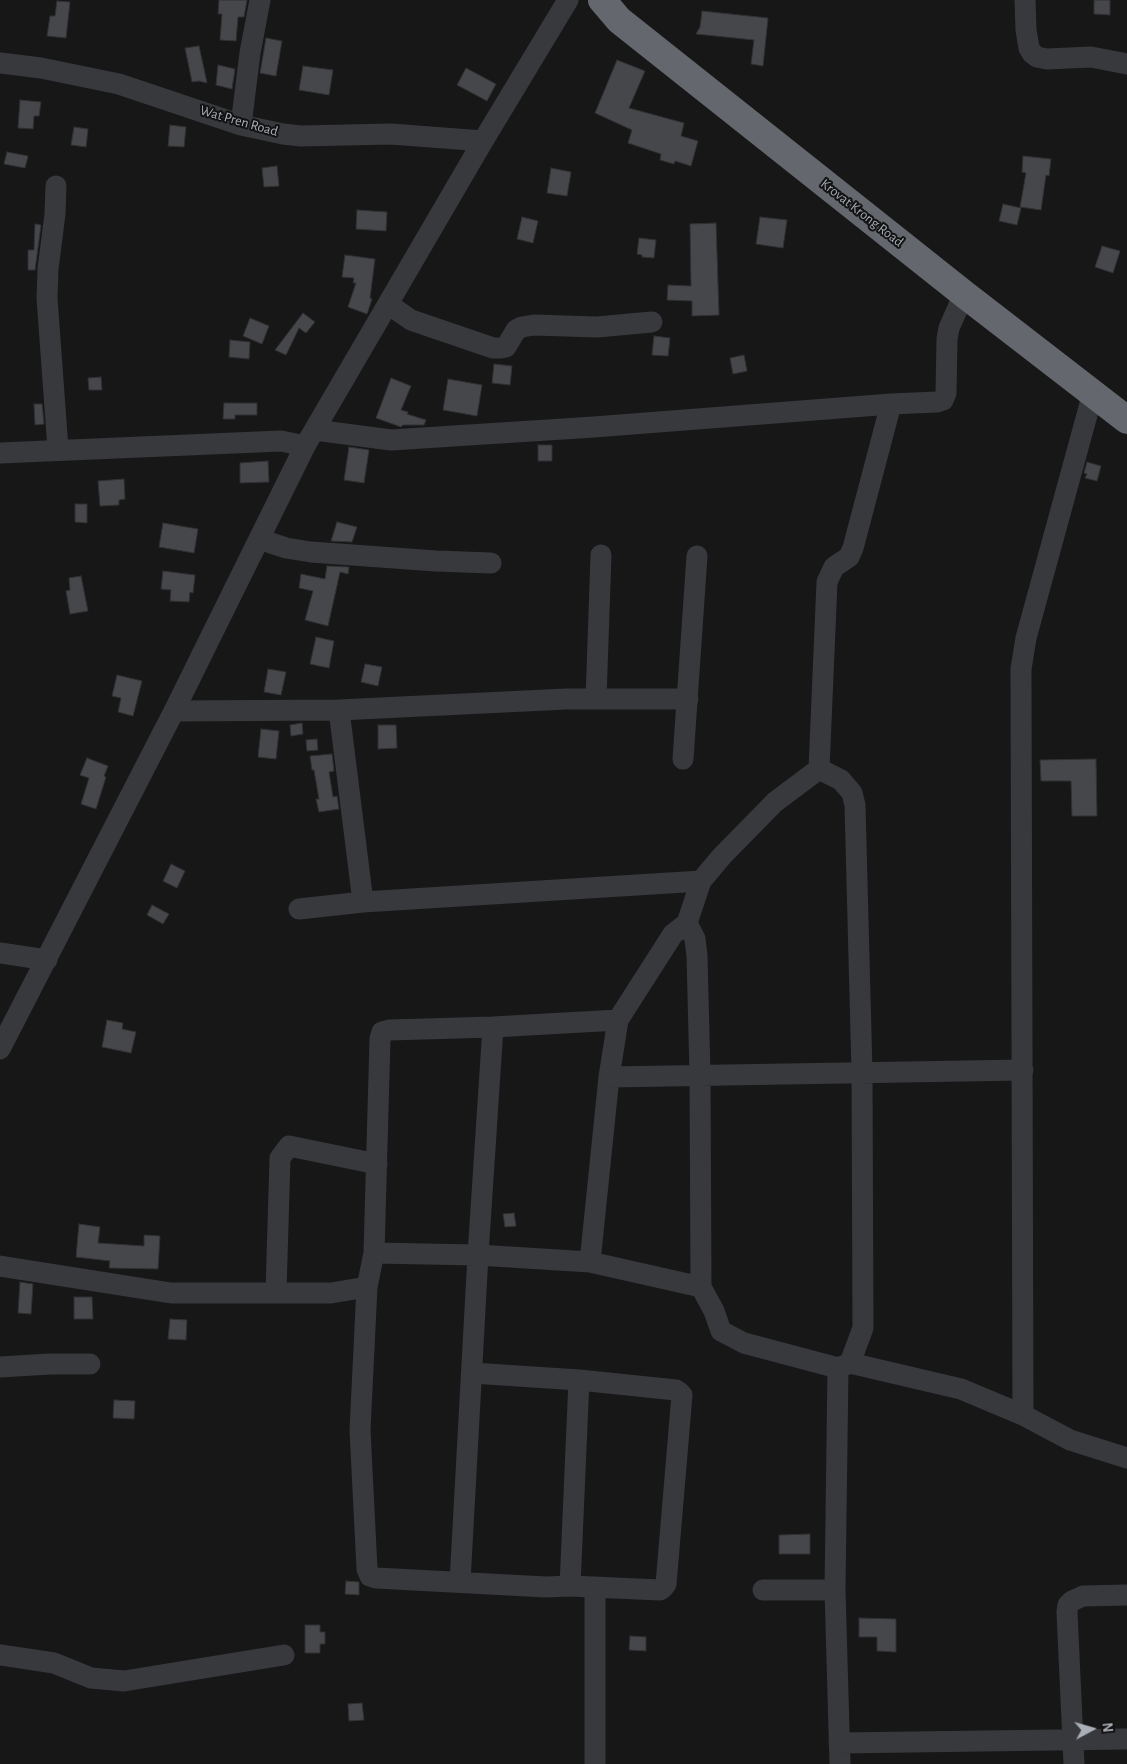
<!DOCTYPE html>
<html>
<head>
<meta charset="utf-8">
<style>
	body { margin:0 }
	#map { position:relative; width:1127px; height:1764px; overflow:hidden; background:#171718; font-family:"Alegreya Sans",sans-serif }
	canvas { display:block }
	.north { position:absolute; left:1067px; top:1704px; width:50px; height:50px; -webkit-text-stroke:4px #121213; paint-order:stroke; rotate:84deg; font-size:14px; font-weight:700; line-height:20px; text-align:center; color:#aaaeb7 }
	.north::after { content:''; display:block; margin:auto; width:18px; height:22px; background:#aaaeb7; clip-path:polygon(50% 0,100% 100%,50% 72%,0 100%) }
</style>
</head>
<body>
<div id="map">
<canvas width="1127" height="1764"></canvas>
<div class="north">N</div>
</div>
<script>
const context = document.querySelector('canvas').getContext('2d');
context.lineJoin = 'round';
function fillPath(path, color) {
  context.fillStyle = color;
  context.fill(path, 'evenodd');
}
function toPath(rows) {
  const path = new Path2D();
  for (const r of rows) {
    path.moveTo(r[0], r[1]);
    for (let i = 2; i < r.length; i += 2) path.lineTo(r[i], r[i + 1]);
  }
  return path;
}
function strokePath(path, color, width, dash) {
  context.strokeStyle = color;
  context.lineWidth = width;
  context.lineCap = dash ? 'butt' : 'round';
  context.setLineDash(dash || []);
  context.stroke(path);
}
function write(font, color, halo, rows, align = 'center') {
  context.font = font + ' "Alegreya Sans",sans-serif';
  context.lineWidth = 4;
  context.setLineDash([]);
  context.textBaseline = 'middle';
  context.strokeStyle = halo;
  context.fillStyle = color;
  for (const [text, x, y, turn = 0] of rows) {
    context.save();
    context.translate(x, y);
    context.rotate((+turn || 0) * Math.PI / 180);
    context.textAlign = isNaN(turn) ? turn : align;
    if (halo) context.strokeText(text, 0, 0);
    context.fillText(text, 0, 0);
    context.restore();
  }
}
const building = toPath([
	[219,0,247,0,244,17,238,17,236,41,220,40,222,14,218,14,219,0],
	[1094,0,1110,0,1110,15,1094,14,1094,0],
	[57,1,70,2,66,38,47,36,50,16,55,16,57,1],
	[702,11,768,18,763,66,751,64,754,40,696,34,700,27,702,11],
	[266,38,282,41,276,76,260,73,266,38],
	[199,46,203,64,207,83,199,81,192,82,185,48,199,46],
	[617,60,645,71,629,108,684,123,681,136,698,141,691,166,675,161,674,164,660,160,661,154,628,143,632,130,595,113,617,60],
	[218,65,235,69,232,89,216,85,218,65],
	[303,66,333,70,329,95,299,90,303,66],
	[466,68,496,84,487,101,457,85,466,68],
	[20,100,41,102,39,116,34,116,33,129,18,128,20,100],
	[170,125,186,127,184,147,168,146,170,125],
	[74,127,88,129,86,147,71,145,74,127],
	[7,152,28,156,25,168,4,164,7,152],
	[1023,156,1051,159,1049,176,1046,175,1041,210,1020,207,1026,173,1022,172,1023,156],
	[277,166,279,186,264,187,262,168,277,166],
	[551,168,571,172,567,196,547,193,551,168],
	[1003,204,1021,208,1017,225,999,221,1003,204],
	[357,210,387,212,386,231,356,229,357,210],
	[522,217,538,221,533,243,517,239,522,217],
	[760,217,787,220,783,248,756,244,760,217],
	[716,223,719,315,692,316,692,301,667,300,668,285,691,286,690,224,716,223],
	[35,224,41,225,35,270,28,270,28,250,34,250,35,224],
	[639,238,656,240,654,258,642,257,642,255,637,254,639,238],
	[1102,246,1120,251,1113,273,1095,267,1102,246],
	[345,255,375,259,370,298,372,299,367,314,348,307,356,283,353,283,354,278,342,277,345,255],
	[303,313,315,322,306,333,299,328,286,355,275,350,303,313],
	[250,318,269,326,262,344,243,336,250,318],
	[654,336,670,338,668,356,652,355,654,336],
	[230,340,250,342,249,359,229,357,230,340],
	[744,355,747,371,733,374,730,358,744,355],
	[494,364,512,366,510,385,492,383,494,364],
	[101,377,102,390,89,390,88,378,101,377],
	[391,378,411,386,401,410,408,412,407,414,426,420,424,425,403,425,401,427,376,418,391,378],
	[448,379,482,385,477,416,443,410,448,379],
	[224,403,257,403,257,415,235,415,235,419,223,419,224,403],
	[34,404,42,404,44,424,35,425,34,404],
	[538,445,552,445,552,461,538,461,538,445],
	[349,447,369,450,364,483,344,480,349,447],
	[268,461,269,482,240,483,240,463,268,461],
	[1087,462,1101,466,1097,481,1085,478,1087,474,1084,473,1087,462],
	[124,479,125,499,119,500,119,505,100,506,98,481,124,479],
	[75,504,87,504,87,523,75,522,75,504],
	[337,522,357,527,352,542,331,541,337,522],
	[163,523,198,529,194,553,159,547,163,523],
	[327,566,349,567,348,574,340,572,328,626,305,620,313,591,299,588,301,574,325,579,327,566],
	[163,571,195,575,193,593,190,592,189,602,170,601,171,590,161,589,163,571],
	[81,576,88,611,70,614,66,591,70,590,69,578,81,576],
	[316,637,334,641,329,668,310,664,316,637],
	[365,664,382,667,378,686,361,682,365,664],
	[268,669,286,672,281,695,264,692,268,669],
	[117,675,142,681,133,716,118,712,121,698,112,696,117,675],
	[302,723,303,734,291,736,290,725,302,723],
	[378,725,396,725,397,748,378,749,378,725],
	[261,729,279,731,276,759,258,757,261,729],
	[317,739,318,750,307,751,306,740,317,739],
	[332,754,334,771,329,772,333,797,337,796,339,809,319,812,316,799,319,799,314,770,312,770,310,756,332,754],
	[87,758,108,766,104,776,106,777,96,809,81,804,89,778,80,775,87,758],
	[1096,759,1097,816,1072,816,1071,781,1041,781,1040,760,1096,759],
	[171,864,185,871,177,888,163,881,171,864],
	[152,905,169,914,163,924,147,915,152,905],
	[107,1020,123,1023,122,1029,136,1032,131,1053,102,1047,107,1020],
	[514,1213,516,1226,505,1227,503,1214,514,1213],
	[79,1224,100,1227,98,1243,144,1246,144,1235,160,1236,158,1269,109,1268,110,1261,76,1257,79,1224],
	[20,1282,33,1284,31,1314,18,1313,20,1282],
	[74,1297,92,1297,93,1319,74,1319,74,1297],
	[170,1319,187,1320,186,1340,168,1339,170,1319],
	[114,1400,135,1401,134,1419,113,1418,114,1400],
	[810,1534,810,1554,779,1554,779,1535,810,1534],
	[346,1581,359,1582,359,1595,345,1594,346,1581],
	[859,1618,896,1619,896,1652,877,1651,877,1637,859,1637,859,1618],
	[305,1625,320,1625,320,1632,325,1632,325,1644,320,1644,320,1653,305,1653,305,1625],
	[630,1636,646,1637,646,1651,629,1650,630,1636],
	[362,1703,364,1720,349,1721,348,1704,362,1703]
]);
const minor = toPath([
	[1025,0,1026,30,1029,48,1032,53,1037,57,1047,59,1091,57,1127,64],
	[0,63,41,68,119,84,241,125,283,134,301,136,391,134,483,141],
	[241,125,250,53,260,0],
	[56,186,55,214,48,269,47,298,58,449],
	[388,304,411,320,493,348,501,348,506,347,516,330,522,327,534,325,597,327,652,322],
	[315,430,391,440,594,427,891,404,937,402,943,400,946,393,947,339,949,328,964,294],
	[0,453,281,441,305,446],
	[259,539,286,548,311,552,436,561,491,563],
	[596,699,601,555],
	[339,710,363,902],
	[174,711,339,710,566,699,688,699],
	[683,759,697,556],
	[819,769,827,582,834,567,849,557,853,548,891,404],
	[299,909,363,902,701,881],
	[687,923,695,939,697,956,700,1074,701,1287],
	[0,953,47,960],
	[0,1049,174,711,305,446,483,141,568,0],
	[609,1077,1023,1070],
	[374,1253,380,1039,382,1032,389,1030,493,1027,618,1020],
	[0,1266,171,1293,331,1293,367,1287,374,1253,478,1255,590,1262,701,1287,714,1311,721,1331,744,1343,838,1368,850,1363,863,1328,862,1072,855,805,852,793,841,780,819,769,775,802,722,856,701,881,687,923,673,934,618,1020,609,1077,590,1262],
	[367,1287,360,1430,367,1569,370,1576,376,1578,546,1587,570,1586,660,1590,663,1588,666,1584,682,1395,679,1392,676,1390,579,1380,472,1373],
	[276,1292,280,1158,289,1146,377,1164],
	[850,1363,961,1389,1023,1415,1070,1440,1127,1458],
	[0,1367,50,1364,90,1364],
	[838,1368,835,1590,840,1764],
	[1023,1415,1021,669,1026,638,1093,393],
	[460,1582,478,1255,493,1027],
	[570,1586,579,1380],
	[763,1590,835,1590],
	[0,1655,54,1663,91,1678,124,1681,284,1655],
	[839,1743,1127,1739],
	[595,1764,595,1587],
	[1074,1764,1067,1612,1068,1605,1072,1601,1083,1596,1127,1595]
]);
const highway = toPath([
	[602,0,619,20,964,294,1127,420]
]);
const streetNames = [
	["Wat Pren Road",239,121,16],
	["Krovat Krong Road",862,213,38]
];
fillPath(building, '#46474b');
strokePath(building, '#313134', 1);
strokePath(minor, '#38393d', 21);
strokePath(highway, '#64676d', 28);
write('14px', '#aaaeb7', '#121213', streetNames);
</script>
</body>
</html>
